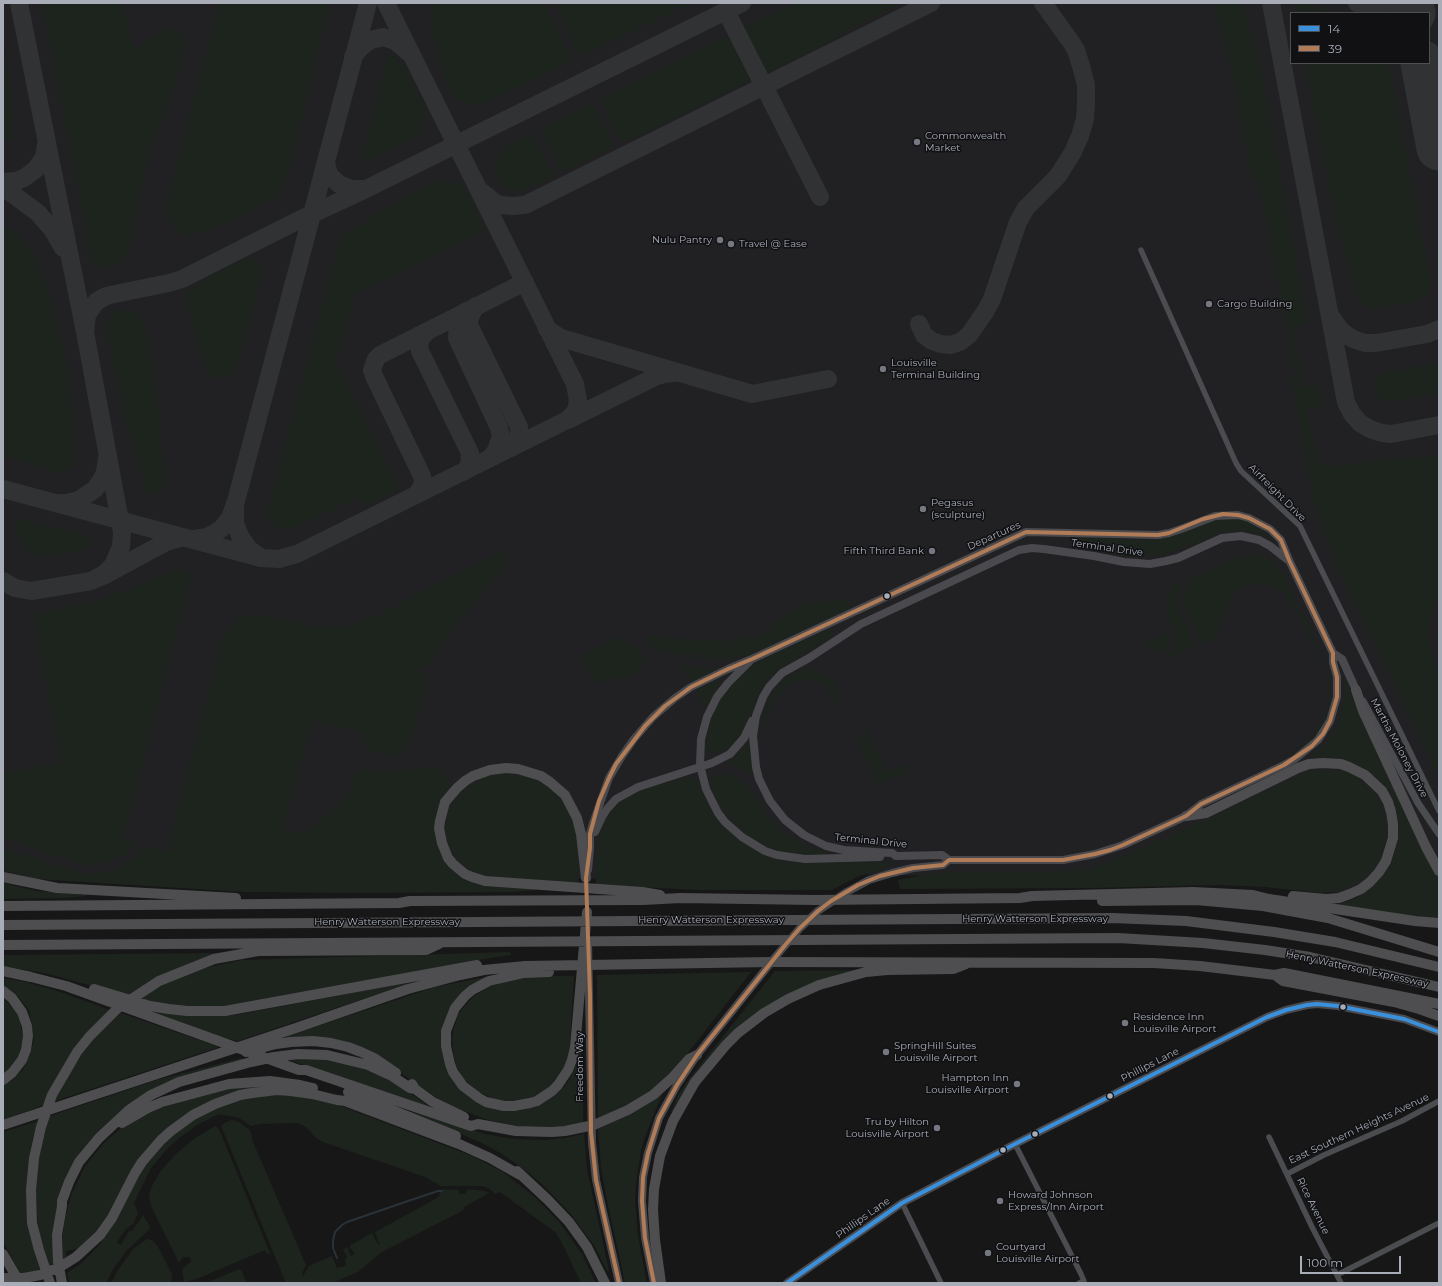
<!DOCTYPE html>
<html>
<head>
<meta charset="utf-8">
<style>
	body { margin:0 }
	#map { position:relative; width:1442px; height:1286px; overflow:hidden; background:#171717; font-family:Montserrat,sans-serif }
	canvas { display:block }
	.frame { position:absolute; inset:0; border:4px solid #a8adb8; pointer-events:none }
	.legend { position:absolute; left:1290px; top:12px; width:140px; height:52px; box-sizing:border-box; background:#111113; border:1px solid #4d4f55; margin:0; padding:5px 7px; list-style:none; font-size:12px; color:#a8adb8 }
	.legend li { display:flex; align-items:center; gap:8px; height:20px }
	.legend b { width:20px; border:1px solid #4d4f55 }
	.scale { position:absolute; left:1300px; top:1256px; width:101px; height:18px; box-sizing:border-box; border:2px solid #a8adb8; border-top:0; padding-left:5px; font-size:12px; line-height:14px; white-space:nowrap; color:#a8adb8; -webkit-text-stroke:3px #111113; paint-order:stroke }
</style>
</head>
<body>
<div id="map">
<canvas width="1442" height="1286"></canvas>
<div class="frame"></div>
<ul class="legend">
<li><b style="height:5px;background:#3a90db"></b>14</li>
<li><b style="height:5px;background:#b07c57"></b>39</li>
</ul>
<div class="scale">100 m</div>
</div>
<script>
const context = document.querySelector('canvas').getContext('2d');
context.lineJoin = 'round';
function fillPath(path, color) {
  context.fillStyle = color;
  context.fill(path, 'evenodd');
}
function toPath(rows) {
  const path = new Path2D();
  for (const r of rows) {
    path.moveTo(r[0], r[1]);
    for (let i = 2; i < r.length; i += 2) path.lineTo(r[i], r[i + 1]);
  }
  return path;
}
function strokePath(path, color, width, dash) {
  context.strokeStyle = color;
  context.lineWidth = width;
  context.lineCap = dash ? 'butt' : 'round';
  context.setLineDash(dash || []);
  context.stroke(path);
}
function write(font, color, halo, rows, align = 'center') {
  context.font = font + ' Montserrat,sans-serif';
  context.lineWidth = 3;
  context.setLineDash([]);
  context.textBaseline = 'middle';
  context.strokeStyle = halo;
  context.fillStyle = color;
  for (const [text, x, y, turn = 0] of rows) {
    context.save();
    context.translate(x, y);
    context.rotate((+turn || 0) * Math.PI / 180);
    context.textAlign = isNaN(turn) ? turn : align;
    if (halo) context.strokeText(text, 0, 0);
    context.fillText(text, 0, 0);
    context.restore();
  }
}
const built = toPath([
	[3,3,1439,3,1439,905,1372,899,1278,883,843,874,422,882,70,879,3,856],
	[1291,13,1429,13,1429,63,1291,63]
]);
const green = toPath([
	[42,3,122,3,132,43,136,49,164,29,168,28,176,29,182,34,185,39,186,43,176,81,167,108,153,140,148,159,128,253,123,260,116,266,102,268,90,264,85,223],
	[219,3,330,3,287,178,277,195,244,216,190,236,177,232,166,217,166,208],
	[429,3,545,3,569,55,568,63,485,104,473,104,456,99,447,86,433,34],
	[555,3,690,3,585,55,576,52],
	[795,3,901,3,840,33,841,36,627,141,622,141,618,138,602,105,603,97],
	[1213,3,1242,3,1260,64,1308,324,1293,327,1304,387,1319,385,1324,412,1307,405,1318,465,1342,465,1381,459,1439,456,1439,594,1430,618,1428,631,1428,640,1432,655,1439,671,1439,776,1338,569,1314,503,1291,376,1295,375,1259,181,1253,183,1229,58],
	[1294,3,1308,3,1330,13,1296,13],
	[3,46,11,77,14,115,12,139,6,142,3,142],
	[388,54,400,59,424,104,424,118,422,128,415,138,371,159,362,157],
	[1305,63,1389,63,1431,284,1430,292,1419,301,1374,309,1366,307,1362,304,1358,297,1336,222],
	[588,105,595,108,613,146,610,149,562,172,541,130],
	[532,133,554,176,525,190,514,192,502,185,498,180,495,173,496,159,505,147],
	[442,181,458,183,468,193,479,213,476,214,485,231,355,294,336,362,399,489,365,508,358,497,293,529,284,529,275,526,269,518,268,509,341,236,427,184],
	[3,223,21,238,36,259,47,286,69,374,76,448,75,461,71,469,61,473,4,456,3,454],
	[247,258,254,258,259,261,263,267,252,315,235,372,228,378,217,378,209,373,199,351,185,295,211,275],
	[126,309,139,314,145,325,157,393,165,481,162,491,152,495,147,491,124,414,106,326,111,313],
	[1430,364,1439,366,1439,388,1433,394,1394,402,1384,401,1377,396,1375,387,1376,379,1384,373],
	[17,519,93,537,86,549,51,556,36,556,24,548,17,532],
	[1230,519,1248,522,1261,529,1275,541,1250,531,1232,530,1214,534,1191,545,1164,555,1140,557,1118,555,1100,551,1086,547,1068,537,1151,540,1169,537,1209,522],
	[504,551,508,561,446,638,431,664,427,666,420,666,419,671,424,673,428,677,413,733,404,753,402,756,397,757,368,749,364,744,365,734,312,720,283,828,305,834,345,798,351,788,356,773,360,769,376,772,439,767,454,786,437,826,456,872,539,890,510,892,356,893,244,892,37,879,3,871,3,848,77,872,89,874,105,873,120,867,134,858,144,846,167,852,222,640,237,619,253,615,279,618,320,628,321,625,337,627,352,625,374,617],
	[1252,554,1267,557,1277,565,1282,571,1324,660,1331,681,1330,702,1327,714,1322,725,1315,735,1306,744,1286,757,1285,755,1305,742,1318,727,1325,714,1329,696,1328,679,1325,667,1291,602,1282,591,1272,586,1260,584,1245,587,1240,589,1231,598,1215,636,1212,639,1201,644,1187,614,1183,602,1185,590,1189,583,1194,577,1237,557],
	[177,569,192,573,123,839,135,843,127,853,109,862,87,866,3,838,3,773,61,762,33,614,99,601],
	[1185,578,1178,592,1178,603,1180,612,1196,647,1162,660,1167,657,1173,650,1176,638,1175,631,1166,609,1167,598,1173,586],
	[848,600,851,608,849,609,751,654,735,658,719,660,689,657,728,647,765,633,801,603],
	[833,627,831,637,793,660,772,675,764,685,755,703,742,736,730,749,718,754,705,750,707,732,711,715,722,696,740,675,754,664],
	[1169,628,1171,635,1170,641,1164,651,1161,653,1147,649,1148,645,1147,643,1163,635],
	[748,635,752,636,730,645,685,656,655,650,649,645,646,638,646,636,729,642],
	[623,636,624,639,644,656,646,660,645,664,631,674,611,681,602,683,595,680,589,673,583,658,584,655],
	[681,664,699,667,717,669,691,682,680,666],
	[801,669,816,669,827,675,834,683,838,692,837,700,834,708,831,695,825,687,816,681,803,679,791,683,778,696,767,714,759,739,762,719,769,700,777,689,786,679],
	[1343,676,1433,870,1439,879,1439,918,1414,916,1337,905,1338,904,1348,901,1363,895,1381,879,1391,865,1395,854,1399,831,1398,815,1393,798,1384,784,1372,773,1359,764,1344,759,1329,757,1309,758,1327,742,1338,722,1344,697],
	[716,680,719,684,706,708,695,690],
	[867,731,885,768,893,771,909,763,908,771,906,775,898,778,888,779,878,784,856,736],
	[749,742,751,763,756,782,750,774,743,769,726,763,740,752],
	[1321,769,1342,771,1351,774,1364,782,1371,788,1379,799,1386,819,1386,840,1382,855,1379,862,1369,874,1362,880,1352,886,1341,891,1321,893,1265,887,1217,885,1094,888,900,889,898,880,935,873,974,872,1051,872,1090,868,1128,855,1301,775],
	[720,772,733,777,750,788,770,818,789,836,809,848,835,855,801,855,783,852,760,843,749,837,730,820,715,797,709,779,720,774],
	[500,774,521,775,535,779,550,788,563,799,576,824,580,863,578,863,578,883,493,878,470,871,457,860,452,853,447,838,446,825,450,808,459,793,472,784,486,777],
	[685,777,700,780,701,783,699,784,703,793,714,811,778,859,799,863,899,862,859,876,832,890,700,890,596,885,596,863,599,832,602,825,612,809,622,800,638,791],
	[3,883,37,891,86,895,86,896,65,898,3,899],
	[510,952,511,955,471,961,235,1007,174,1006,140,999,163,984,200,969,242,960],
	[222,953,128,996,49,974,3,966,3,955],
	[856,970,747,1024,673,1112,671,1112,678,1095,689,1079,775,971],
	[751,972,670,1076,638,1101,598,1119,597,975],
	[496,975,485,979,447,1018,453,1077,503,1111,518,1111,527,1109,545,1102,564,1087,570,1079,575,1068,581,1046,583,1072,583,1123,557,1127,517,1126,488,1120,454,1107,434,1096,375,1055,279,1039,435,987],
	[532,976,574,976,569,1057,557,1081,536,1097,511,1102,497,1100,479,1092,463,1078,456,1065,454,1057,452,1040,453,1031,458,1015,463,1008,474,996,489,987,506,981],
	[3,978,21,981,55,990,110,1010,90,1030,70,1054,51,1088,44,1105,3,1120,3,1086,14,1079,23,1069,30,1055,34,1040,32,1025,29,1010,17,995,3,985],
	[419,980,238,1041,221,1037,147,1010,195,1016,236,1015],
	[3,998,16,1011,20,1020,23,1040,18,1059,10,1069,3,1074],
	[121,1013,219,1047,55,1101,73,1067,83,1053,91,1042],
	[241,1058,244,1060,154,1090,71,1171,54,1265,48,1267,38,1226,36,1195,36,1178,41,1142,50,1116,157,1080],
	[307,1058,326,1059,376,1072,407,1091,432,1108,289,1060],
	[244,1086,277,1086,174,1124,103,1226,81,1248,66,1251,67,1259,63,1261,63,1233,66,1214,71,1196,84,1168,93,1156,108,1139,125,1125,139,1117,160,1108,222,1090],
	[663,1092,646,1134,641,1150,636,1184,635,1201,638,1236,647,1283,625,1283,606,1196,601,1167,598,1129,633,1113],
	[277,1095,290,1095,333,1103,472,1156,503,1172,536,1198,560,1223,582,1254,596,1283,581,1283,561,1241,555,1232,500,1192,495,1194,490,1189,483,1186,441,1186,425,1177,323,1142,316,1138,306,1127,297,1123,261,1124,251,1126,239,1118,231,1116,220,1115,219,1114,199,1124,179,1138,167,1149,151,1168,134,1203,138,1213,133,1224,126,1229,117,1242,121,1245,129,1231,132,1231,143,1215,150,1227,149,1230,127,1250,112,1271,106,1283,69,1283,67,1273,82,1263,100,1244,115,1222,137,1180,146,1165,166,1142,180,1129,207,1112,237,1100,250,1097],
	[410,1111,485,1134,513,1139,546,1140,565,1138,584,1134,587,1169,609,1271,607,1271,595,1247,571,1214,544,1186,524,1169,502,1154,484,1144],
	[232,1120,239,1122,250,1130,253,1142,306,1265,302,1273,303,1276,309,1266,332,1256,337,1268,345,1266,346,1264,345,1259,347,1258,346,1254,343,1250,347,1247,351,1256,355,1254,349,1246,372,1233,377,1243,380,1245,375,1232,437,1198,439,1196,440,1192,442,1192,443,1189,459,1190,459,1194,466,1194,467,1189,485,1191,489,1193,464,1207,464,1209,462,1211,382,1252,358,1272,332,1283,286,1283,221,1126,226,1122],
	[38,1121,32,1141,29,1162,32,1238,35,1254,40,1270,21,1274,3,1242,3,1132],
	[215,1126,219,1129,270,1253,267,1254,265,1250,199,1278,186,1282,184,1282,182,1269,191,1262,191,1259,189,1257,183,1257,179,1263,151,1206,149,1197,150,1192,152,1186,160,1172,175,1155,191,1141],
	[147,1239,152,1240,158,1247,172,1274,171,1283,111,1283,118,1270,133,1249],
	[239,1269,241,1270,247,1283,206,1283]
]);
const stream = toPath([
	[337,1258,333,1248,333,1241,335,1232,342,1225,347,1222,411,1200,438,1191,442,1191]
]);
const taxiway = toPath([
	[19,3,85,332,122,532,121,547,113,565,104,574,91,581],
	[1271,3,1346,402,1352,414,1360,423,1370,429,1382,433,1391,434,1402,432,1439,425],
	[1357,3,1368,8,1382,12,1395,10,1408,3],
	[726,11,820,197],
	[353,57,360,48,366,43,371,40,383,37,395,41,409,53],
	[326,162,329,175,339,184,351,189,366,189],
	[3,182,16,181,24,178,36,169,44,157,46,144],
	[3,187,38,213,52,229,63,248],
	[482,192,494,202,501,205,512,206,525,205,931,3],
	[476,306,472,313,469,320,470,327,519,427,519,437,514,446],
	[466,311,458,326,457,338,499,428,501,436,496,451,489,459],
	[1330,315,1339,328,1345,334,1353,339,1365,343,1376,343,1427,334,1439,329],
	[919,324,924,335,932,341,941,344,951,345,960,342,969,335,985,312,992,299,1018,222,1026,208,1058,176,1073,152,1080,136,1085,119,1086,102,1086,85,1081,66,1076,50,1071,42,1043,3],
	[547,329,561,338,752,394,828,379],
	[428,331,422,337,419,344,420,351,470,453,469,465,465,471],
	[85,332,87,315,96,302,104,297,110,295,169,283,182,279,299,220,366,189,742,3],
	[568,420,657,376,664,374,675,373],
	[3,489,261,558,279,559,297,554,567,420,576,411,578,400,575,384,386,3],
	[416,495,421,488,423,482,422,476,374,376,372,370,376,359,380,355,525,282],
	[61,503,67,503,79,500,95,489,102,479,105,472,107,458],
	[235,507,235,523,240,536,249,549,259,556],
	[194,539,207,537,221,529,230,518,236,501,368,3],
	[3,581,15,588,31,591,91,581,105,575,166,542,183,537]
]);
const runway = toPath([
	[1411,3,1413,13],
	[1423,63,1439,148]
]);
const minor = toPath([
	[1141,250,1236,463,1241,471,1300,526,1439,811],
	[1269,1137,1312,1227,1341,1283],
	[1015,1144,1081,1274,1084,1281,1079,1283],
	[1287,1174,1324,1155,1402,1121,1439,1101],
	[902,1203,941,1283],
	[1337,1275,1439,1223]
]);
const tertiary = toPath([
	[1363,701,1418,803,1439,834]
]);
const secondary = toPath([
	[1333,653,1342,659,1356,690],
	[749,662,728,683,717,697,707,717,701,739,700,765,706,789,718,813,725,822,742,837,765,851,777,855,805,859,880,857],
	[595,832,602,817,607,809,616,799,638,787,712,763,730,754,744,738,752,721],
	[949,860,942,855,896,856,892,853,844,850,826,846,804,835,785,820,770,801,759,779,756,767,753,736,756,716,763,697,769,687,782,673,809,658,861,624,1019,550,1032,548,1044,549,1094,556,1124,562,1150,564,1166,561,1178,558,1222,538,1241,536,1259,540,1270,546,1288,560],
	[588,870,590,848,590,834,593,823,609,778,622,756,634,739,653,717,675,698,691,687,728,669,752,659,1026,532,1158,535,1169,533,1181,529,1215,516,1238,515,1249,518,1270,529,1281,540,1289,560,1333,653,1333,662,1337,677,1337,697,1330,721,1318,740,1295,759,1284,765,1201,804,1186,816,1123,845,1095,854,1063,860,949,860,943,865,913,868,892,873,869,880,845,893,818,911,800,928,777,955,697,1055,677,1085,659,1118,648,1153,643,1177,642,1201,645,1238,654,1283],
	[588,941,592,1143,596,1180,619,1283],
	[787,1283,902,1203,1015,1144,1267,1017,1286,1010,1307,1005,1317,1004,1338,1006,1404,1019,1439,1032]
]);
const motorway = toPath([
	[1356,690,1363,711,1426,847,1439,871],
	[1186,816,1206,813,1298,768,1309,764,1323,763,1341,764,1349,767,1365,775,1382,791,1388,802,1391,812,1393,824,1393,838,1386,861,1379,872,1370,882,1361,889,1350,894,1339,898,1326,899,1293,896],
	[3,877,57,888,236,898],
	[586,878,581,834,577,818,565,795,550,782,541,776,518,769,506,768,490,770,473,776,465,781,457,788,445,802,440,821,439,828,442,843,448,858,453,864,465,874,472,877,485,881,642,892,660,895],
	[1102,901,1196,900,1263,906,1328,918,1439,952],
	[3,906,399,903,410,901,643,900,680,898,815,900,1020,898,1032,896,1193,892,1253,895,1269,899,1415,921,1439,923],
	[3,925,1112,918,1186,921,1274,932,1335,942,1439,967],
	[3,945,1118,938,1203,943,1265,950,1310,957,1439,987],
	[3,971,31,977,66,986,299,1070,306,1070,471,1126,478,1124,516,1131,552,1132,565,1131,594,1125,628,1110,653,1095,672,1078,689,1059,697,1055],
	[549,972,524,973,489,981,472,990,465,996,455,1008,446,1031,446,1046,450,1064,453,1072,463,1086,479,1098,486,1102,504,1106,514,1106,530,1103,537,1101,552,1091,558,1085,568,1070,572,1060,575,1047,587,912],
	[1275,975,1283,981,1394,1002,1419,1009,1439,1016],
	[94,989,150,1006,169,1009,187,1011,225,1011,477,965],
	[3,991,12,998,22,1012,27,1026,28,1036,26,1050,22,1060,12,1073,3,1080],
	[246,1052,276,1044,291,1042,313,1041,331,1043,348,1047,361,1052,374,1058,396,1073],
	[412,1084,415,1089,433,1102,464,1117],
	[348,1092,456,1136],
	[122,1123,148,1108,162,1102,229,1084,270,1081,300,1085,313,1088],
	[3,1125,296,1028,408,989,460,975,484,970,525,966,770,962,1154,963,1200,966,1275,975,1284,973,1439,1004],
	[517,1171,548,1200,569,1222,587,1247,605,1283],
	[3,1254,20,1283],
	[3,1278,24,1278,40,1275,60,1267,76,1257,100,1235,112,1218,135,1173,142,1162,161,1140,171,1131,193,1115,215,1104,240,1095,252,1093,277,1090,291,1091,312,1094,337,1100,345,1101,459,1144,490,1158,520,1175],
	[50,1283,39,1250,32,1223,31,1190,34,1158,41,1127,52,1095,77,1052,89,1037,118,1008,159,981,214,959,258,951,426,950,439,944],
	[62,1283,58,1262,57,1235,62,1206,62,1201,69,1182,79,1162,99,1138,129,1110,151,1095,179,1082,251,1062,274,1057,298,1054,327,1055,368,1065,392,1076,410,1088,415,1089],
	[661,1283,655,1240,653,1210,654,1189,660,1156,673,1121,687,1096,695,1082,726,1045,738,1033,764,1013,788,999,819,985,866,972,887,970,953,969,966,964]
]);
const bus1 = toPath([
	[787,1283,902,1203,1015,1144,1267,1017,1286,1010,1307,1005,1317,1004,1338,1006,1404,1019,1439,1032]
]);
const bus2 = toPath([
	[619,1283,596,1180,591,1132,590,995,586,878,590,848,590,834,599,801,609,778,616,764,645,726,665,706,691,687,728,669,752,659,1026,532,1158,535,1169,533,1203,519,1223,514,1238,515,1249,518,1270,529,1281,540,1289,560,1333,653,1333,662,1337,677,1337,697,1330,721,1323,734,1312,746,1284,765,1201,804,1186,816,1123,845,1110,850,1095,854,1063,860,949,860,943,865,913,868,880,876,858,885,831,901,818,911,800,928,786,944,697,1055,677,1085,659,1118,648,1153,643,1177,642,1201,645,1238,654,1283]
]);
const markers = [
	[917,142,4,"#757880"],
	[720,240,4,"#757880"],
	[731,244,4,"#757880"],
	[1209,304,4,"#757880"],
	[883,369,4,"#757880"],
	[923,509,4,"#757880"],
	[932,551,4,"#757880"],
	[887,596,3.5,"#a8adb8"],
	[1343,1007,3.5,"#a8adb8"],
	[1125,1023,4,"#757880"],
	[886,1052,4,"#757880"],
	[1017,1084,4,"#757880"],
	[1110,1096,3.5,"#a8adb8"],
	[937,1128,4,"#757880"],
	[1035,1134,3.5,"#a8adb8"],
	[1003,1150,3.5,"#a8adb8"],
	[1000,1201,4,"#757880"],
	[988,1253,4,"#757880"]
];
const poiNames = [
	["Commonwealth",925,136],
	["Market",925,148],
	["Nulu Pantry",712,240,"right"],
	["Travel @ Ease",739,244],
	["Cargo Building",1217,304],
	["Louisville",891,363],
	["Terminal Building",891,375],
	["Pegasus",931,503],
	["(sculpture)",931,515],
	["Fifth Third Bank",924,551,"right"],
	["Residence Inn",1133,1017],
	["Louisville Airport",1133,1029],
	["SpringHill Suites",894,1046],
	["Louisville Airport",894,1058],
	["Hampton Inn",1009,1078,"right"],
	["Louisville Airport",1009,1090,"right"],
	["Tru by Hilton",929,1122,"right"],
	["Louisville Airport",929,1134,"right"],
	["Howard Johnson",1008,1195],
	["Express/Inn Airport",1008,1207],
	["Courtyard",996,1247],
	["Louisville Airport",996,1259]
];
const streetNames = [
	["Airfreight Drive",1277,493,45],
	["Departures",994,536,-24],
	["Terminal Drive",1107,548,8],
	["Martha Moloney Drive",1399,748,62],
	["Terminal Drive",871,841,6],
	["Henry Watterson Expressway",1035,919],
	["Henry Watterson Expressway",711,920],
	["Henry Watterson Expressway",387,922],
	["Henry Watterson Expressway",1357,969,12],
	["Phillips Lane",1150,1065,-27],
	["Freedom Way",580,1067,-90],
	["East Southern Heights Avenue",1359,1129,-25],
	["Rice Avenue",1313,1206,64],
	["Phillips Lane",863,1218,-35]
];
fillPath(built, '#212123');
fillPath(green, '#1d241e');
strokePath(stream, '#2a3239', 2);
strokePath(taxiway, '#313233', 18);
strokePath(runway, '#313233', 45);
strokePath(minor, '#4b4c50', 5.5);
strokePath(tertiary, '#4b4c50', 7);
strokePath(secondary, '#4a4a4e', 8);
strokePath(motorway, '#4e4e51', 10);
strokePath(bus1, '#3a90db', 4);
strokePath(bus2, '#b07c57', 4);
for (const [x, y, r, color] of markers) {
  const dot = new Path2D();
  dot.arc(x, y, r, 0, 2 * Math.PI);
  context.fillStyle = color;
  context.fill(dot);
  strokePath(dot, '#111113', 1.5);
}
write('10px', '#a8adb8', '#111113', poiNames, 'left');
write('10px', '#a8adb8', '#111113', streetNames);
</script>
</body>
</html>
